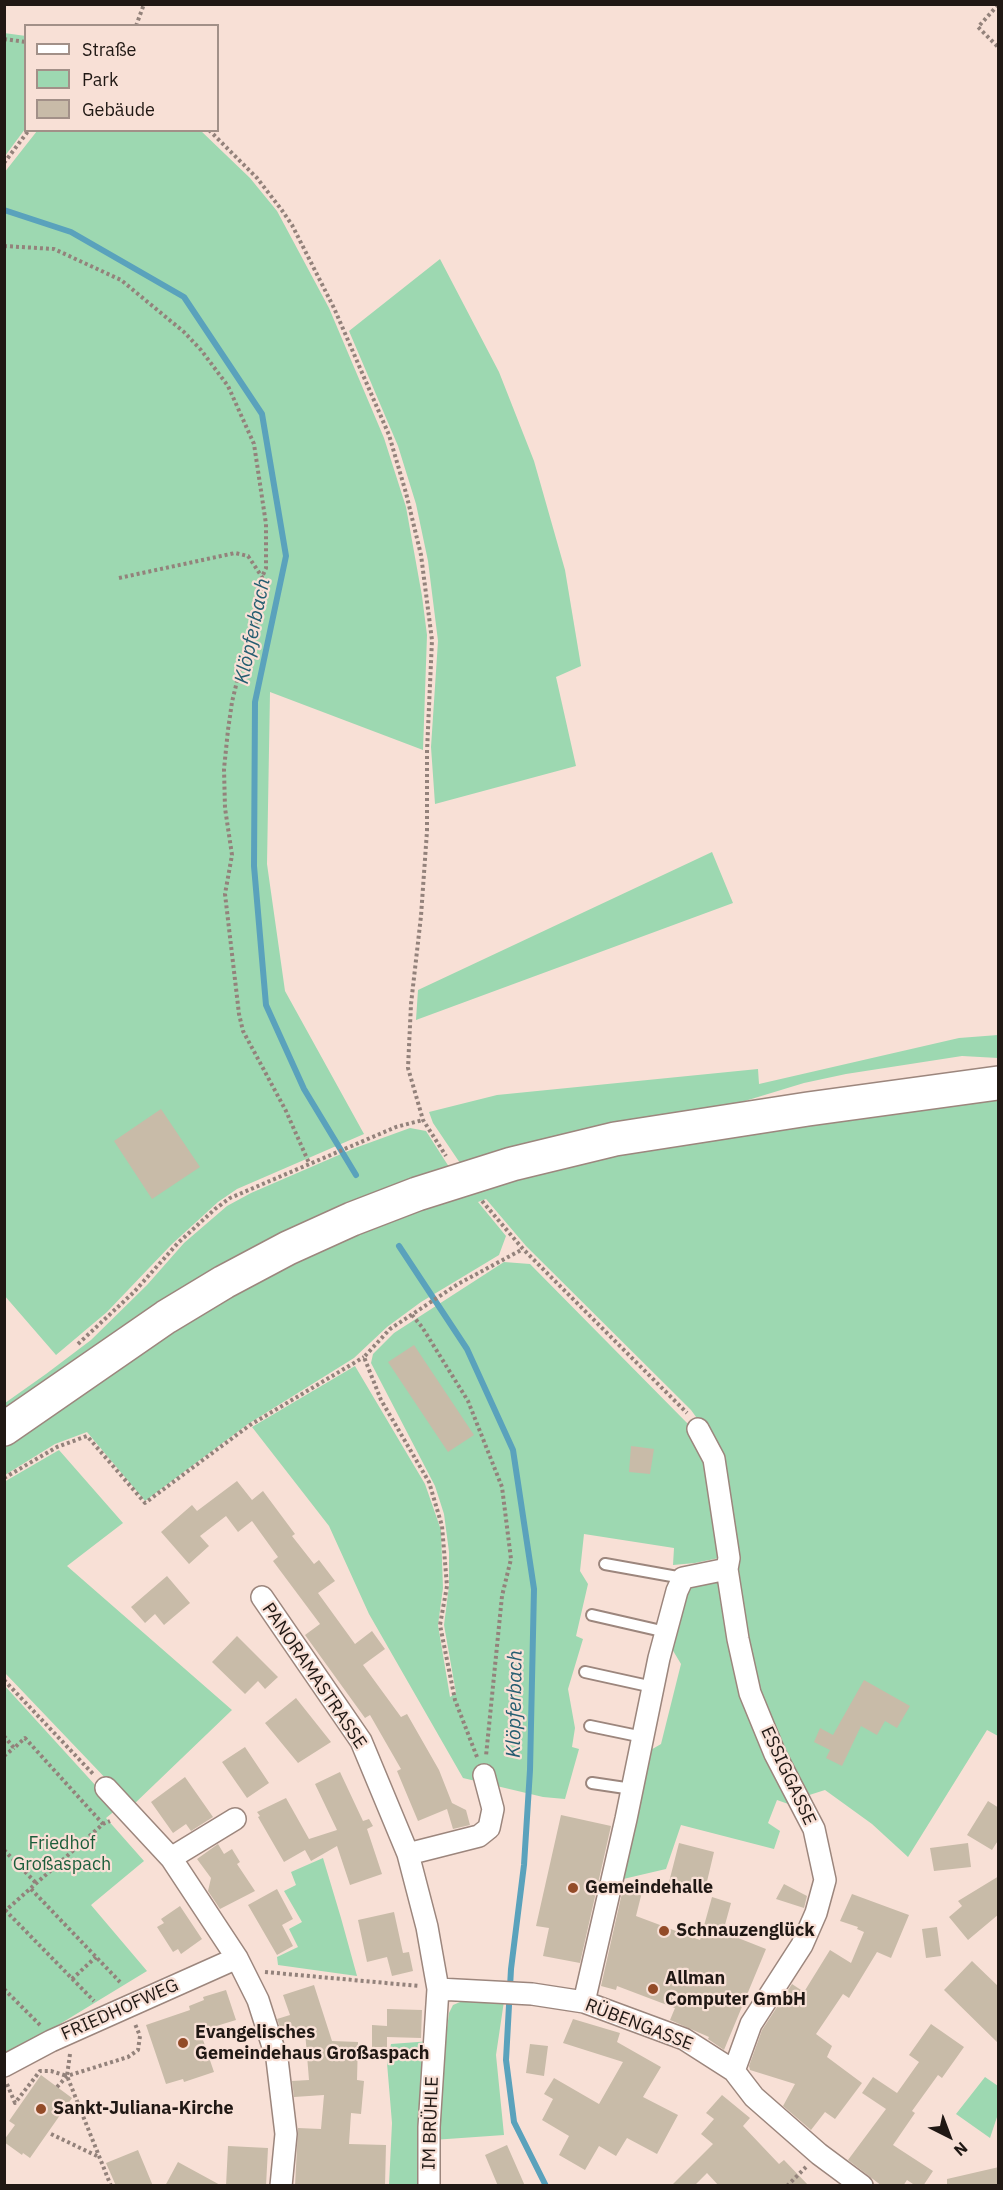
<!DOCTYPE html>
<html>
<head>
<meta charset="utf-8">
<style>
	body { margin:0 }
	#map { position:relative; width:1003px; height:2190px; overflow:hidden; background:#f8e0d6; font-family:"IBM Plex Sans",sans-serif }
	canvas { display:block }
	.frame { position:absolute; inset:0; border:6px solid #201814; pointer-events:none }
	.legend { position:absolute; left:24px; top:24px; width:195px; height:108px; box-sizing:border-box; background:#f8e0d6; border:2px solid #a29088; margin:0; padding:8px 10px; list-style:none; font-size:18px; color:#201814 }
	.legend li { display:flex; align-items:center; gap:12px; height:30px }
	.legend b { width:30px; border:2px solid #a29088 }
	.north { position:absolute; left:919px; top:2106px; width:60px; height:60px; -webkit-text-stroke:4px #f8e0d6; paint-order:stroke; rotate:138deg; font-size:16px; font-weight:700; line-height:24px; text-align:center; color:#201814 }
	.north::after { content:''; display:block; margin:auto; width:21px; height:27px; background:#201814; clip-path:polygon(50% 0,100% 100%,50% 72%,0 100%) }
</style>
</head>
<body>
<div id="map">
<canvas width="1003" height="2190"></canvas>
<div class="frame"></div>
<ul class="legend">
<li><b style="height:8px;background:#fff"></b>Straße</li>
<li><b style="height:16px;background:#9dd8b1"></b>Park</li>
<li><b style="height:16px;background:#c8bba8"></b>Gebäude</li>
</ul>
<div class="north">N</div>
</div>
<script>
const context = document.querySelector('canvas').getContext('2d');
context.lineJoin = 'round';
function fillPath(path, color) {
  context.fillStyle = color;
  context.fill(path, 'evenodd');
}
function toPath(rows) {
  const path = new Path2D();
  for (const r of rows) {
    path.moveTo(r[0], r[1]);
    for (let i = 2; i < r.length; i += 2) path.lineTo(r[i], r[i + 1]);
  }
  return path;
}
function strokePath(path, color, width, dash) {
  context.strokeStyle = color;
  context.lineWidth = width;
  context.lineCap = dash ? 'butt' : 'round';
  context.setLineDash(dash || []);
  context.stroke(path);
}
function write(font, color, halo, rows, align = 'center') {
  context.font = font + ' "IBM Plex Sans",sans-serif';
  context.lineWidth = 4.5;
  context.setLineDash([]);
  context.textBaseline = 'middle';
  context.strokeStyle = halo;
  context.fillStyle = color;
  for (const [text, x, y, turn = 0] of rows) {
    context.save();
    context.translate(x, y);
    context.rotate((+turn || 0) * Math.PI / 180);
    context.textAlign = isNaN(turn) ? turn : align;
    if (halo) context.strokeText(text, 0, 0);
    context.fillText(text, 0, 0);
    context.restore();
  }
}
const green = toPath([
	[4,33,26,36,25,129,5,156],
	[200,130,250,178,277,211,329,308,384,438,406,507,422,596,427,635,423,750,270,692,267,864,285,991,364,1134,237,1189,218,1202,171,1245,107,1312,56,1355,4,1295,4,173,37,131],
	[440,259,499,372,534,461,565,570,581,666,556,677,576,766,435,804,431,747,438,641,428,561,416,504,398,446,349,331],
	[712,852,733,903,416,1020,418,990],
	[998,1035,998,1058,962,1056,846,1074,804,1083,712,1111,462,1166,433,1123,429,1112,497,1095,758,1069,759,1084,959,1038],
	[998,1098,998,1736,987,1730,908,1857,872,1824,825,1790,803,1797,761,1697,748,1649,704,1428,691,1410,526,1246,486,1199,478,1202,506,1236,499,1255,421,1302,387,1327,354,1358,248,1424,145,1501,87,1432,55,1444,5,1475,5,1443,152,1340,341,1235,592,1154],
	[410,1128,426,1131,451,1170,5,1416,5,1403,46,1374,91,1340,147,1285,184,1243,227,1206,251,1193,355,1148],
	[504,1262,530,1264,690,1426,710,1461,719,1558,695,1563,673,1565,674,1548,584,1534,580,1571,588,1584,576,1636,583,1639,568,1689,575,1728,572,1747,579,1749,565,1799,543,1797,463,1778,369,1614,329,1526,252,1427,355,1366,425,1484,441,1530,443,1588,438,1625,450,1697,456,1693,444,1625,449,1586,449,1552,444,1514,435,1486,371,1363,373,1354,394,1333],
	[59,1450,123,1523,67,1566,232,1710,132,1806,5,1673,4,1482],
	[701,1580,718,1583,726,1590,794,1806,777,1800,768,1823,780,1831,774,1849,681,1825,666,1869,619,1880,649,1751,661,1744,681,1664,672,1649,685,1596,690,1587],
	[4,1685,117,1809,106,1818,144,1861,91,1905,147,1971,50,2030,5,2054],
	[323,1858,341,1918,357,1976,278,1965,277,1957,298,1947,289,1929,302,1922,284,1891,296,1885,291,1872],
	[465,2000,504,2001,496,2055,504,2135,433,2140,449,2013,453,2005],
	[431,2041,422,2185,389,2185,392,2123,387,2063,391,2044],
	[985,2077,998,2086,998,2114,990,2138,956,2114]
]);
const stream = toPath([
	[4,210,71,232,184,297,262,414,286,556,255,702,254,866,266,1005,304,1089,356,1175],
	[399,1246,467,1349,513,1450,534,1589,530,1770,524,1865,511,1969,506,2060,514,2122,546,2186]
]);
const building = toPath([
	[161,1109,200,1167,152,1199,114,1141],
	[414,1345,474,1435,448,1452,388,1362],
	[631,1446,654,1449,650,1474,629,1472],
	[237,1481,252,1500,263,1491,295,1534,292,1536,314,1564,319,1560,335,1581,318,1593,355,1644,372,1631,385,1649,363,1665,401,1717,407,1714,439,1770,452,1803,466,1810,470,1825,453,1829,447,1809,418,1821,397,1771,401,1769,370,1715,365,1718,305,1635,320,1624,273,1561,278,1557,252,1521,238,1532,226,1516,200,1536,209,1546,189,1564,161,1532,192,1505,197,1511],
	[167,1576,190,1603,164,1625,155,1614,145,1623,131,1607],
	[237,1636,278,1677,265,1689,258,1681,245,1694,212,1662],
	[864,1680,910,1706,897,1728,885,1721,877,1735,861,1726,842,1766,826,1758,830,1750,814,1742,820,1728,833,1735],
	[296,1698,331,1742,298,1763,265,1723],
	[245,1747,269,1783,247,1798,222,1762],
	[340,1772,363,1821,369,1819,373,1826,367,1829,382,1874,350,1885,337,1846,311,1861,305,1850,284,1862,258,1817,260,1816,257,1812,286,1798,309,1839,337,1830,315,1784],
	[185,1777,213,1817,191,1831,186,1824,173,1833,151,1802],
	[988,1801,999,1808,999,1839,992,1850,967,1835],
	[561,1815,611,1826,580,1963,543,1956,549,1928,536,1926],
	[679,1843,714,1852,704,1894,668,1886],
	[968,1843,971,1867,934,1871,930,1848],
	[218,1844,224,1854,232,1849,240,1862,237,1864,255,1891,220,1909,208,1891,211,1878,197,1859],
	[999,1876,999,1914,968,1940,949,1917,962,1906,958,1901],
	[624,1884,643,1888,636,1916,700,1940,712,1897,731,1903,723,1932,766,1949,724,2050,708,2039,709,2037,670,2020,675,2008,617,1986,616,1990,601,1986],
	[784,1884,807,1896,804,1908,776,1899],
	[277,1889,293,1919,282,1925,293,1946,277,1955,248,1905],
	[852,1894,909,1915,891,1958,877,1952,849,1998,843,1994,816,2034,832,2046,827,2057,862,2083,835,2119,825,2112,811,2130,783,2106,795,2084,750,2070,749,2066,762,2030,792,1984,804,1992,830,1950,851,1963,864,1932,857,1929,858,1927,840,1921],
	[180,1906,202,1939,181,1954,178,1949,173,1952,157,1927,164,1923,161,1919],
	[394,1912,403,1953,409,1952,413,1971,392,1976,387,1957,367,1962,358,1920],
	[937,1927,941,1956,926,1958,922,1929],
	[972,1961,999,1987,999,2044,944,1990],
	[314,1985,332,2041,358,2042,357,2080,364,2081,361,2114,351,2113,349,2144,386,2145,385,2186,295,2186,298,2128,321,2129,324,2095,294,2097,292,2081,309,2080,305,2031,284,2038,277,2019,290,2015,283,1995],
	[226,1990,236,2020,200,2031,214,2072,184,2082,183,2079,166,2084,146,2025,190,2010,189,2006,204,2000,203,1997],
	[387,2009,422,2010,421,2038,387,2037,387,2047,372,2047,372,2025,387,2026],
	[573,2019,620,2033,617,2042,661,2067,643,2097,678,2115,657,2154,627,2138,616,2156,599,2146,585,2170,559,2155,569,2136,542,2120,553,2099,544,2094,554,2078,599,2104,623,2062,563,2043],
	[931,2024,964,2047,942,2078,938,2075,912,2111,915,2113,893,2145,933,2171,923,2186,916,2186,907,2180,903,2186,882,2186,848,2160,886,2109,862,2093,873,2077,897,2093,919,2062,909,2055],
	[530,2044,548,2046,544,2076,526,2073],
	[41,2075,72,2098,30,2158,23,2153,22,2155,4,2142,4,2140,15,2125,9,2121],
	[722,2095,750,2118,743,2126,779,2164,784,2160,809,2186,719,2186,707,2173,694,2186,671,2186,713,2144,701,2134,714,2119,706,2113],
	[507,2145,525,2186,498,2186,485,2155],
	[228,2146,268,2148,266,2186,226,2186],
	[138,2150,153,2186,116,2186,106,2163],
	[178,2162,222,2186,165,2186],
	[999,2167,999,2186,947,2186,947,2179]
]);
const path = toPath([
	[998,5,978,27,998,47],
	[136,26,144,4],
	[4,39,26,42],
	[209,130,257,178,281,209,292,225,334,308,389,435,406,493,421,555,432,640,427,751,427,831,421,916,411,1004,408,1068,423,1120,446,1156],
	[4,163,29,130],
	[4,246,54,249,121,280,184,332,201,350,228,386,254,444,266,524,266,568,262,577],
	[119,578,235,553,248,556,262,577,263,592,260,613,240,669,232,702,228,730,224,769,225,808,232,855,225,894,239,1014,243,1031,286,1111,309,1163],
	[482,1201,523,1249,687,1413],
	[412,1315,422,1327,468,1401,502,1487,511,1559,502,1596,486,1756],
	[78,1344,134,1292,178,1243,215,1209,230,1198,396,1127,423,1120],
	[4,1478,57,1447,87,1436,145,1503,250,1425,364,1357],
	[4,1680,94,1775],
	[4,1736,14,1748,25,1738,103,1824],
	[4,1756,14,1748],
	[477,1757,455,1700,440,1625,447,1586,442,1526,429,1482,381,1400,364,1357,390,1329,458,1284,523,1249],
	[4,1850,37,1884],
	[31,1889,120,1982],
	[5,1910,94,2001],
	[4,1912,103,1824,110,1821],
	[265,1972,419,1986],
	[72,1979,96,1957],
	[4,1989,40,2025],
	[70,2054,67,2076,111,2186],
	[7,2084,15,2103,40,2071,51,2071,67,2076],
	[57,2087,67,2076,128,2057,138,2050,140,2036,135,2024],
	[51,2134,97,2156],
	[787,2186,806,2167]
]);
const service = toPath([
	[605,1564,683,1578],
	[592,1615,666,1632],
	[585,1672,653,1687],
	[590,1726,643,1737],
	[592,1783,632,1789]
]);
const minor = toPath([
	[727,1569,738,1639,750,1693,775,1754,814,1829,825,1880,816,1913,802,1945,751,2024,734,2071],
	[262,1597,361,1741,408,1854,427,1927,438,1989,429,2127,429,2186],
	[106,1788,171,1858,237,1958,258,2000,277,2059,286,2134,281,2186],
	[408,1854,479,1836,489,1828,493,1809,484,1775],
	[171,1858,235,1819],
	[438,1989,532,1994,584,2002,684,2039,734,2071,754,2097,819,2154,862,2186],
	[584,2002,626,1819,659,1658,677,1591,683,1578,727,1569,729,1558,714,1459,698,1429],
	[4,2066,51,2041,237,1958]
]);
const primary = toPath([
	[4,1429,166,1317,224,1282,288,1248,352,1219,417,1194,512,1164,615,1139,808,1109,998,1083]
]);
const markers = [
	[573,1888,6,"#934b28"],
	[664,1931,6,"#934b28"],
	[653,1989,6,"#934b28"],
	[183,2043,6,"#934b28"],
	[41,2109,6,"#934b28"]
];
const streetNames = [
	["PANORAMASTRASSE",314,1676,56],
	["ESSIGGASSE",788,1776,65],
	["FRIEDHOFWEG",120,2010,-24],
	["RÜBENGASSE",639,2025,21],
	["IM BRÜHLE",431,2123,-88]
];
const parkNames = [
	["Friedhof",62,1844],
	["Großaspach",62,1865]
];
const poiNames = [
	["Gemeindehalle",585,1888],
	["Schnauzenglück",676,1931],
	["Allman",665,1979],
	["Computer GmbH",665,2000],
	["Evangelisches",195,2033],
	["Gemeindehaus Großaspach",195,2054],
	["Sankt-Juliana-Kirche",53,2109]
];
const waterNames = [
	["Klöpferbach",253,631,-78],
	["Klöpferbach",515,1704,-89]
];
fillPath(green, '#9dd8b1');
strokePath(stream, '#5aa2bc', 6);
fillPath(building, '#c8bba8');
strokePath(service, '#9c867d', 14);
strokePath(minor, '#9c867d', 24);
strokePath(primary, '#9c867d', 36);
strokePath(path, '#93827b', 4, [3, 3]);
strokePath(service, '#fff', 10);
strokePath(minor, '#fff', 21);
strokePath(primary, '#fff', 33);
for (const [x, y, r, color] of markers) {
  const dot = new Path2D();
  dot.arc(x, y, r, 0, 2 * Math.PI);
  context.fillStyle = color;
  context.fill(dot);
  strokePath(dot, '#f8e0d6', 2);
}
write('18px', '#201814', '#f8e0d6', streetNames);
write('18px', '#1b5d3a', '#f8e0d6', parkNames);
write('bold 18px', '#201814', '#f8e0d6', poiNames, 'left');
write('italic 20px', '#255e71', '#f8e0d6', waterNames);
</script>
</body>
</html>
